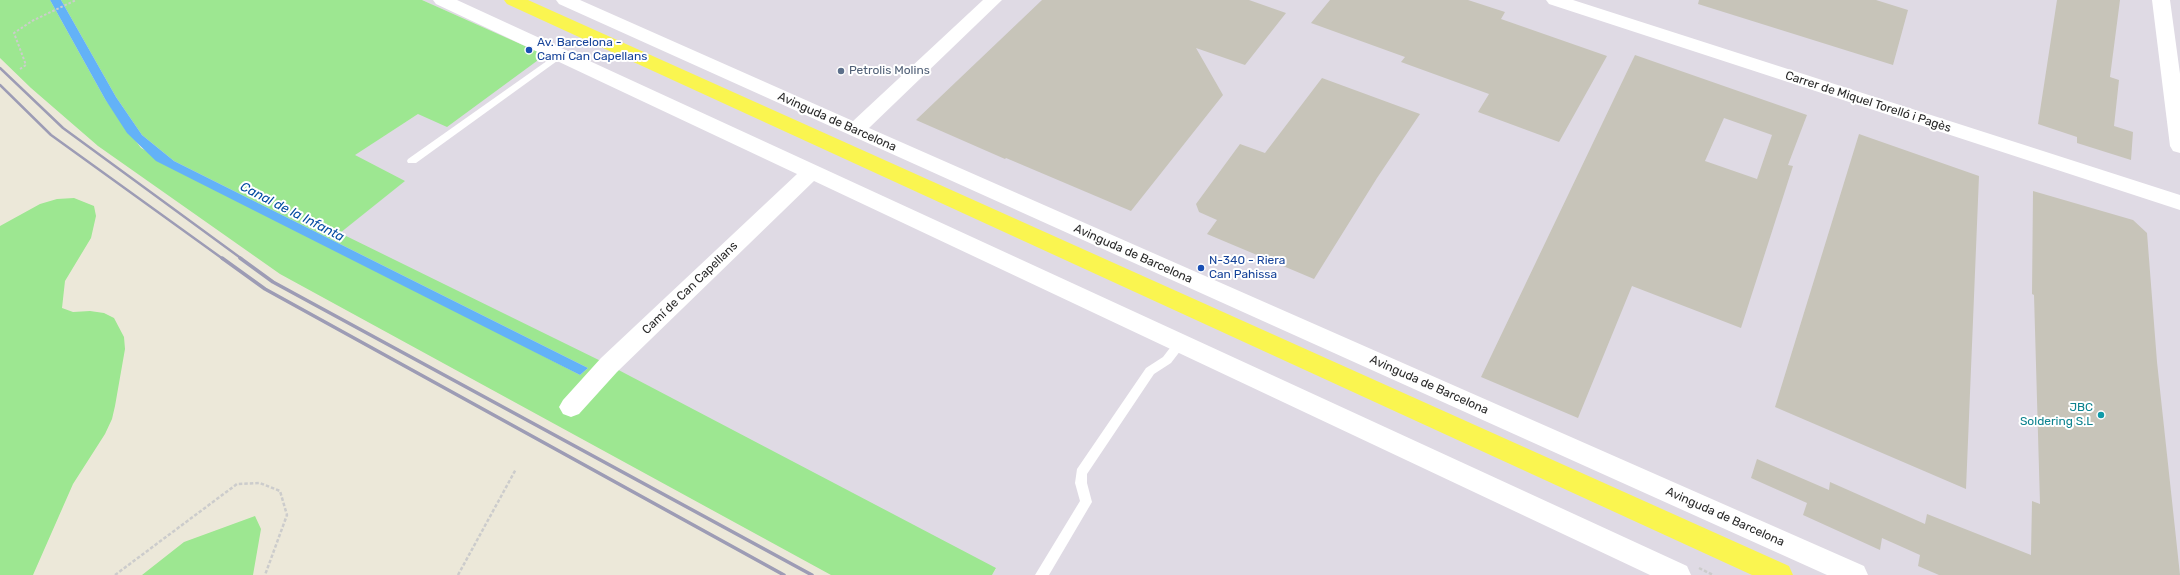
<!DOCTYPE html>
<html>
<head>
<meta charset="utf-8">
<style>
	body { margin:0 }
	canvas { display:block; background:#ece8d9 }
</style>
</head>
<body>
<canvas width="2180" height="575"></canvas>
<script>
const context = document.querySelector('canvas').getContext('2d');
context.lineJoin = 'round';
function fillPath(path, color) {
  context.fillStyle = color;
  context.fill(path, 'evenodd');
}
function toPath(rows) {
  const path = new Path2D();
  for (const r of rows) {
    path.moveTo(r[0], r[1]);
    for (let i = 2; i < r.length; i += 2) path.lineTo(r[i], r[i + 1]);
  }
  return path;
}
function strokePath(path, color, width, dash) {
  context.strokeStyle = color;
  context.lineWidth = width;
  context.lineCap = dash ? 'butt' : 'round';
  context.setLineDash(dash || []);
  context.stroke(path);
}
function write(font, color, halo, rows, align = 'center') {
  context.font = font + ' Rubik,sans-serif';
  context.lineWidth = 4;
  context.setLineDash([]);
  context.textBaseline = 'middle';
  context.strokeStyle = halo;
  context.fillStyle = color;
  for (const [text, x, y, turn = 0] of rows) {
    context.save();
    context.translate(x, y);
    context.rotate((+turn || 0) * Math.PI / 180);
    context.textAlign = isNaN(turn) ? turn : align;
    if (halo) context.strokeText(text, 0, 0);
    context.fillText(text, 0, 0);
    context.restore();
  }
}
const industrial = toPath([
	[422,0,2180,0,2180,575,992,575,996,569,339,233,404,181,354,155,418,114,545,55]
]);
const green = toPath([
	[0,0,50,0,105,99,141,148,580,375,588,368,174,161,142,135,116,97,61,0,422,0,545,55,447,127,418,114,355,155,405,181,340,233,609,365,996,568,992,575,831,575,280,274,98,146,31,88,0,58],
	[74,198,94,206,96,216,91,238,65,281,62,308,73,312,90,311,104,313,114,318,124,337,125,349,115,406,112,419,105,434,73,484,33,575,0,575,0,226,40,204,57,199],
	[255,516,261,529,253,575,142,575,184,542]
]);
const water = toPath([
	[50,0,61,0,116,97,142,135,174,161,588,368,580,375,156,161,127,133,105,99]
]);
const building = toPath([
	[1042,0,1249,0,1286,13,1245,65,1196,48,1223,95,1131,211,1006,158,1005,159,916,120],
	[1330,0,1468,0,1505,12,1501,19,1607,56,1559,142,1478,112,1489,94,1401,62,1405,57,1311,23],
	[1699,0,1876,0,1908,10,1893,65,1698,4],
	[2057,0,2120,0,2110,77,2119,80,2114,126,2133,132,2131,160,2077,143,2077,137,2038,124],
	[1635,55,1807,115,1788,165,1793,166,1741,328,1632,286,1578,418,1481,377],
	[1724,118,1772,135,1757,179,1705,161],
	[1322,78,1420,114,1377,178,1314,279,1207,234,1217,220,1199,212,1196,204,1240,144,1265,153],
	[1859,134,1979,176,1966,489,1775,407],
	[2033,191,2133,220,2147,233,2157,362,2180,575,1939,575,1918,566,1920,555,1882,538,1880,550,1803,515,1807,503,1751,478,1757,459,1829,490,1830,482,1925,524,1927,514,2031,555,2032,501,2040,504,2034,295,2032,294]
]);
const pathFar1 = toPath([
	[20,69,26,65,14,33,32,21,76,0]
]);
const path = toPath([
	[1699,568,1713,575],
	[115,575,237,484,260,483,280,491,287,515,265,575],
	[458,575,516,469]
]);
const service = toPath([
	[561,51,566,54,564,56,416,163,408,163,407,161,408,159,561,51],
	[1180,338,1184,340,1186,343,1184,346,1171,363,1154,374,1087,474,1087,483,1092,502,1049,575,1035,575,1080,501,1075,483,1077,469,1146,368,1163,357,1176,340,1180,338]
]);
const minor = toPath([
	[433,0,457,0,1687,566,1691,575,1650,575,814,181,617,372,579,414,571,417,563,414,559,407,563,400,601,358,797,174,436,4,433,0],
	[556,0,580,0,853,121,983,0,1002,0,869,128,1864,566,1868,575,1827,575,559,4,556,0],
	[1546,0,1573,0,2180,195,2180,210,1549,4,1546,0],
	[2152,0,2170,0,2180,74,2180,153,2173,151,2170,146,2152,0]
]);
const primary = toPath([
	[504,0,528,0,1789,566,1793,575,1752,575,507,4,504,0]
]);
const railFar1 = toPath([
	[0,68,63,128,242,259],
	[0,85,51,135,223,259]
]);
const rail = toPath([
	[222,258,265,289,784,575],
	[240,258,273,282,812,575]
]);
const markers = [
	[529,50,4,"#1a4fb4"],
	[841,71,4,"#5c6f8a"],
	[1201,268,4,"#1a4fb4"],
	[2101,415,4,"#0f9aa8"]
];
const transitNames = [
	["Av. Barcelona -",537,43],
	["Camí Can Capellans",537,57],
	["N-340 - Riera",1209,261],
	["Can Pahissa",1209,275]
];
const serviceNames = [
	["Petrolis Molins",849,71]
];
const streetNames = [
	["Carrer de Miquel Torelló i Pagès",1868,102,18],
	["Avinguda de Barcelona",837,122,24],
	["Avinguda de Barcelona",1133,254,24],
	["Camí de Can Capellans",690,288,-44],
	["Avinguda de Barcelona",1429,385,24],
	["Avinguda de Barcelona",1725,517,24]
];
const cultureNames = [
	["JBC",2093,408],
	["Soldering S.L",2093,422]
];
const waterNames = [
	["Canal de la Infanta",292,212,27]
];
fillPath(industrial, '#dfdae4');
fillPath(green, '#9de791');
fillPath(water, '#63b2f7');
fillPath(building, '#c7c4b9');
strokePath(pathFar1, '#ccc', 2, [2.5, 2]);
strokePath(path, '#ccc', 2.5, [3.5, 2]);
fillPath(service, '#fff');
fillPath(minor, '#fff');
fillPath(primary, '#faf550');
strokePath(railFar1, '#9d9cb5', 2.5);
strokePath(rail, '#9d9cb5', 3.5);
for (const [x, y, r, color] of markers) {
  const dot = new Path2D();
  dot.arc(x, y, r, 0, 2 * Math.PI);
  context.fillStyle = color;
  context.fill(dot);
  strokePath(dot, '#fff', 1.5);
}
write('12px', '#164399', '#fff', transitNames, 'left');
write('12px', '#4e5e75', '#fff', serviceNames, 'left');
write('12px', '#292929', '#fff', streetNames);
write('12px', '#0d838f', '#fff', cultureNames, 'right');
write('italic 13px', '#044ca2', '#fff', waterNames);
</script>
</body>
</html>
